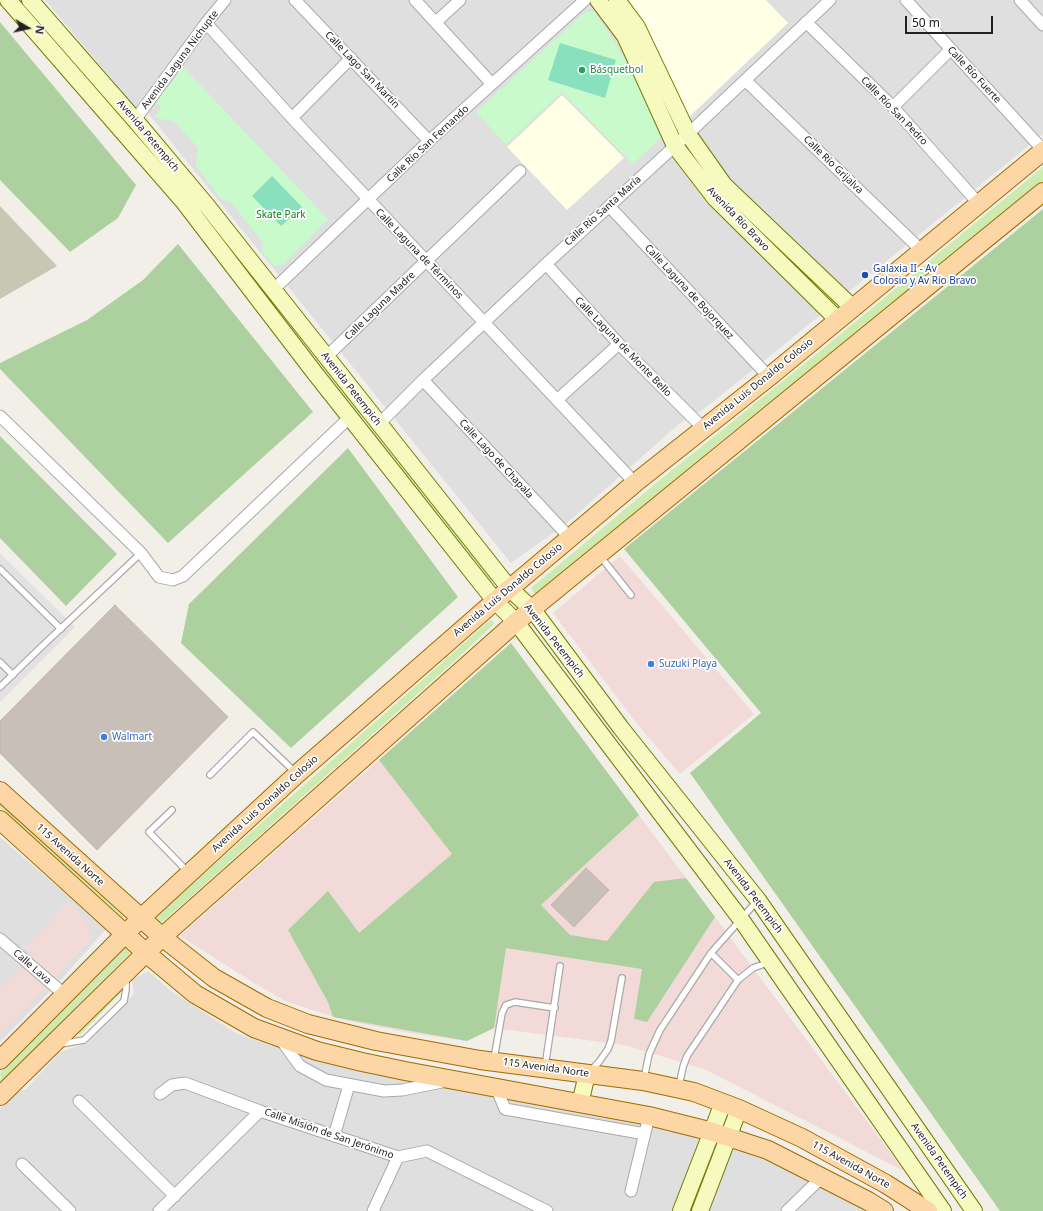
<!DOCTYPE html>
<html>
<head>
<meta charset="utf-8">
<style>
	body { margin:0 }
	#map { position:relative; width:1043px; height:1211px; overflow:hidden; background:#f2efe9; font-family:"Noto Sans",sans-serif }
	canvas { display:block }
	.north { position:absolute; left:8px; top:8px; width:40px; height:40px; -webkit-text-stroke:3px #fff; paint-order:stroke; rotate:99deg; font-size:11px; font-weight:700; line-height:16px; text-align:center; color:#222 }
	.north::after { content:''; display:block; margin:auto; width:14px; height:18px; background:#222; clip-path:polygon(50% 0,100% 100%,50% 72%,0 100%) }
	.scale { position:absolute; left:905px; top:16px; width:88px; height:18px; box-sizing:border-box; border:2px solid #222; border-top:0; padding-left:5px; font-size:12px; line-height:14px; white-space:nowrap; color:#222; -webkit-text-stroke:3px #fff; paint-order:stroke }
</style>
</head>
<body>
<div id="map">
<canvas width="1043" height="1211"></canvas>
<div class="north">N</div>
<div class="scale">50 m</div>
</div>
<script>
const context = document.querySelector('canvas').getContext('2d');
context.lineJoin = 'round';
function fillPath(path, color) {
  context.fillStyle = color;
  context.fill(path, 'evenodd');
}
function toPath(rows) {
  const path = new Path2D();
  for (const r of rows) {
    path.moveTo(r[0], r[1]);
    for (let i = 2; i < r.length; i += 2) path.lineTo(r[i], r[i + 1]);
  }
  return path;
}
function strokePath(path, color, width, dash) {
  context.strokeStyle = color;
  context.lineWidth = width;
  context.lineCap = dash ? 'butt' : 'round';
  context.setLineDash(dash || []);
  context.stroke(path);
}
function write(font, color, halo, rows, align = 'center') {
  context.font = font + ' "Noto Sans",sans-serif';
  context.lineWidth = 3.5;
  context.setLineDash([]);
  context.textBaseline = 'middle';
  context.strokeStyle = halo;
  context.fillStyle = color;
  for (const [text, x, y, turn = 0] of rows) {
    context.save();
    context.translate(x, y);
    context.rotate((+turn || 0) * Math.PI / 180);
    context.textAlign = isNaN(turn) ? turn : align;
    if (halo) context.strokeText(text, 0, 0);
    context.fillText(text, 0, 0);
    context.restore();
  }
}
const residential = toPath([
	[45,0,219,0,202,19,137,109],
	[233,0,1043,0,1043,134,749,373,701,411,679,424,567,523,511,563,147,112,214,21],
	[0,837,106,929,60,981,0,1042],
	[148,971,174,993,236,1033,318,1062,388,1077,658,1125,733,1145,792,1168,870,1211,0,1211,0,1108,14,1093,26,1089,60,1052,87,1043,134,994,132,980]
]);
const commercial = toPath([
	[620,556,754,714,680,774,638,725,553,613],
	[511,643,904,1171,704,1069,624,1045,494,1028,467,1041,410,1033,344,1020,287,1002,254,983,180,936],
	[68,901,84,919,92,939,0,1035,0,989,34,954,26,948]
]);
const education = toPath([
	[628,0,766,0,788,23,689,117,642,21],
	[562,95,624,158,567,210,507,147]
]);
const construction = toPath([
	[0,206,57,266,0,299]
]);
const grass = toPath([
	[18,0,21,0,138,135,200,208,198,209],
	[1043,167,1043,182,843,345,728,435,537,597,531,588,650,488,814,356],
	[206,216,273,303,272,303,234,256,204,217],
	[279,311,283,316,362,416,361,417],
	[368,425,492,579,492,581,489,581,367,426],
	[490,620,493,621,494,624,459,657,167,918,157,925,152,920],
	[0,804,79,875,124,917,123,918,0,808],
	[126,944,132,950,130,953,1,1082,0,1073],
	[119,989,122,991,80,1035,77,1032]
]);
const forest = toPath([
	[0,22,136,185,118,218,70,252,0,180],
	[1043,209,1043,1211,1000,1211,690,773,761,713,624,549],
	[178,244,313,412,168,543,0,369,0,363,87,320,143,280],
	[0,436,117,554,66,606,0,538],
	[348,448,458,597,291,748,181,643,189,604],
	[511,643,639,815,541,905,570,935,607,941,654,882,686,878,715,917,647,1022,634,1019,642,969,506,948,494,1028,467,1041,333,1017,328,1002,288,930,328,891,359,933,452,854,379,760]
]);
const park = toPath([
	[586,11,595,12,620,51,664,135,633,164,562,92,506,145,476,112],
	[182,66,328,219,284,264,274,266,262,252,263,243,230,201,222,200,196,166,198,148,174,121,154,118,161,108,156,102]
]);
const pitch = toPath([
	[560,43,616,60,605,98,548,80],
	[272,176,302,207,281,226,252,196]
]);
const parking = toPath([
	[0,553,75,627,0,702]
]);
const building = toPath([
	[115,605,228,717,97,850,0,753,0,721,115,605],
	[586,868,609,890,574,927,551,905,586,868]
]);
const lane = toPath([
	[600,556,631,595],
	[0,569,61,629],
	[0,662,13,675],
	[0,687,38,650,141,553],
	[210,775,253,732,295,772],
	[172,810,149,832,188,872],
	[711,953,738,980],
	[60,1044,84,1040,124,1001,126,989,126,978],
	[494,1059,502,1013,506,1005,515,1002,555,1008],
	[545,1067,560,966],
	[590,1071,599,1062,608,1049,611,1041,622,978],
	[644,1079,649,1054,660,1030,711,953,757,901],
	[679,1086,683,1067,687,1056,738,980,753,968,770,962]
]);
const street = toPath([
	[295,0,429,141],
	[415,0,491,83],
	[906,0,1043,150],
	[1020,0,1043,25],
	[436,22,460,0],
	[806,22,893,107,979,204],
	[206,23,292,118,635,483],
	[745,80,922,251],
	[893,107,951,49],
	[292,118,351,58],
	[135,120,206,23,225,0],
	[609,206,769,377],
	[546,264,619,344,703,428],
	[273,290,429,141,585,0],
	[326,357,520,171],
	[423,380,570,538],
	[558,399,619,344],
	[0,416,141,553,159,577,173,580,183,576,350,417],
	[378,425,423,380,546,264,688,134,830,0],
	[0,939,65,995],
	[281,1040,300,1066,326,1080,384,1091,402,1090,442,1082],
	[496,1087,505,1109,645,1134],
	[160,1094,172,1085,185,1083,260,1111,398,1157,427,1151,547,1211],
	[79,1101,175,1196],
	[334,1136,349,1085],
	[22,1164,70,1211],
	[631,1191,649,1116],
	[159,1211,260,1111],
	[373,1211,398,1157],
	[787,1211,822,1177]
]);
const secondary = toPath([
	[8,0,183,201,314,372,495,601,516,622,740,918,943,1211],
	[30,0,135,120,208,207,510,589,533,610,621,728,758,900,974,1211],
	[598,0,625,36,675,146,715,198,838,320],
	[617,0,637,27,688,134,724,185,852,307],
	[580,1104,587,1074],
	[681,1211,723,1103],
	[700,1211,739,1109]
]);
const primary = toPath([
	[0,791,162,937,214,978,267,1008,308,1024,376,1041,480,1060,643,1081,694,1092,739,1109,802,1138,886,1184,928,1211],
	[0,820,146,953,195,994,254,1028,317,1051,362,1062,405,1071,649,1116,713,1132,768,1150,868,1201,884,1211],
	[0,1060,140,919,297,774,495,601,635,483,769,377,1043,151],
	[0,1096,162,937,516,622,1043,192]
]);
const markers = [
	[582,70,4,"#2e9e5b"],
	[865,275,4,"#1a4fb4"],
	[651,664,4,"#3f7fe0"],
	[104,737,4,"#3f7fe0"]
];
const streetNames = [
	["Avenida Laguna Nichupte",180,60,-53],
	["Calle Lago San Martín",362,70,46],
	["Calle Río Fuerte",974,75,47],
	["Calle Río San Pedro",894,111,46],
	["Avenida Petempich",148,136,50],
	["Calle Río San Fernando",428,144,-43],
	["Calle Río Grijalva",833,165,44],
	["Calle Río Santa María",603,211,-42],
	["Avenida Río Bravo",738,219,46],
	["Calle Laguna de Términos",419,254,46],
	["Calle Laguna de Bojorquez",689,292,47],
	["Calle Laguna Madre",380,306,-44],
	["Calle Laguna de Monte Bello",623,347,46],
	["Avenida Luis Donaldo Colosio",758,384,-39],
	["Avenida Petempich",351,389,52],
	["Calle Lago de Chapala",496,459,47],
	["Avenida Luis Donaldo Colosio",508,590,-40],
	["Avenida Petempich",554,641,52],
	["Avenida Luis Donaldo Colosio",265,804,-42],
	["115 Avenida Norte",70,855,42],
	["Avenida Petempich",753,896,53],
	["Calle Lava",32,967,41],
	["115 Avenida Norte",546,1068,8],
	["Calle Misión de San Jerónimo",329,1134,19],
	["Avenida Petempich",939,1161,55],
	["115 Avenida Norte",851,1165,29]
];
const leisureNames = [
	["Básquetbol",590,70]
];
const parkNames = [
	["Skate Park",281,215]
];
const transitNames = [
	["Galaxia II - Av",873,269],
	["Colosio y Av Río Bravo",873,281]
];
const shopNames = [
	["Suzuki Playa",659,664],
	["Walmart",112,737]
];
fillPath(residential, '#e0dfdf');
fillPath(commercial, '#f2dad9');
fillPath(education, '#ffffe5');
fillPath(construction, '#c7c7b4');
fillPath(grass, '#cdebb0');
fillPath(forest, '#add19e');
fillPath(park, '#c8facc');
fillPath(pitch, '#88e0be');
fillPath(parking, '#e2e2e2');
fillPath(building, '#c7bfb8');
strokePath(building, '#c4b6ab', 1);
strokePath(lane, '#a9a9a9', 8);
strokePath(street, '#a9a9a9', 13);
strokePath(secondary, '#707d05', 18);
strokePath(primary, '#a06b00', 20);
strokePath(lane, '#fff', 5.5);
strokePath(street, '#fff', 11);
strokePath(secondary, '#f7fabf', 16);
strokePath(primary, '#fcd6a4', 18);
for (const [x, y, r, color] of markers) {
  const dot = new Path2D();
  dot.arc(x, y, r, 0, 2 * Math.PI);
  context.fillStyle = color;
  context.fill(dot);
  strokePath(dot, '#fff', 1.5);
}
write('10px', '#222', '#fff', streetNames);
write('10px', '#27864d', '#fff', leisureNames, 'left');
write('10px', '#0c8416', '#fff', parkNames);
write('10px', '#164399', '#fff', transitNames, 'left');
write('10px', '#366cbe', '#fff', shopNames, 'left');
</script>
</body>
</html>
